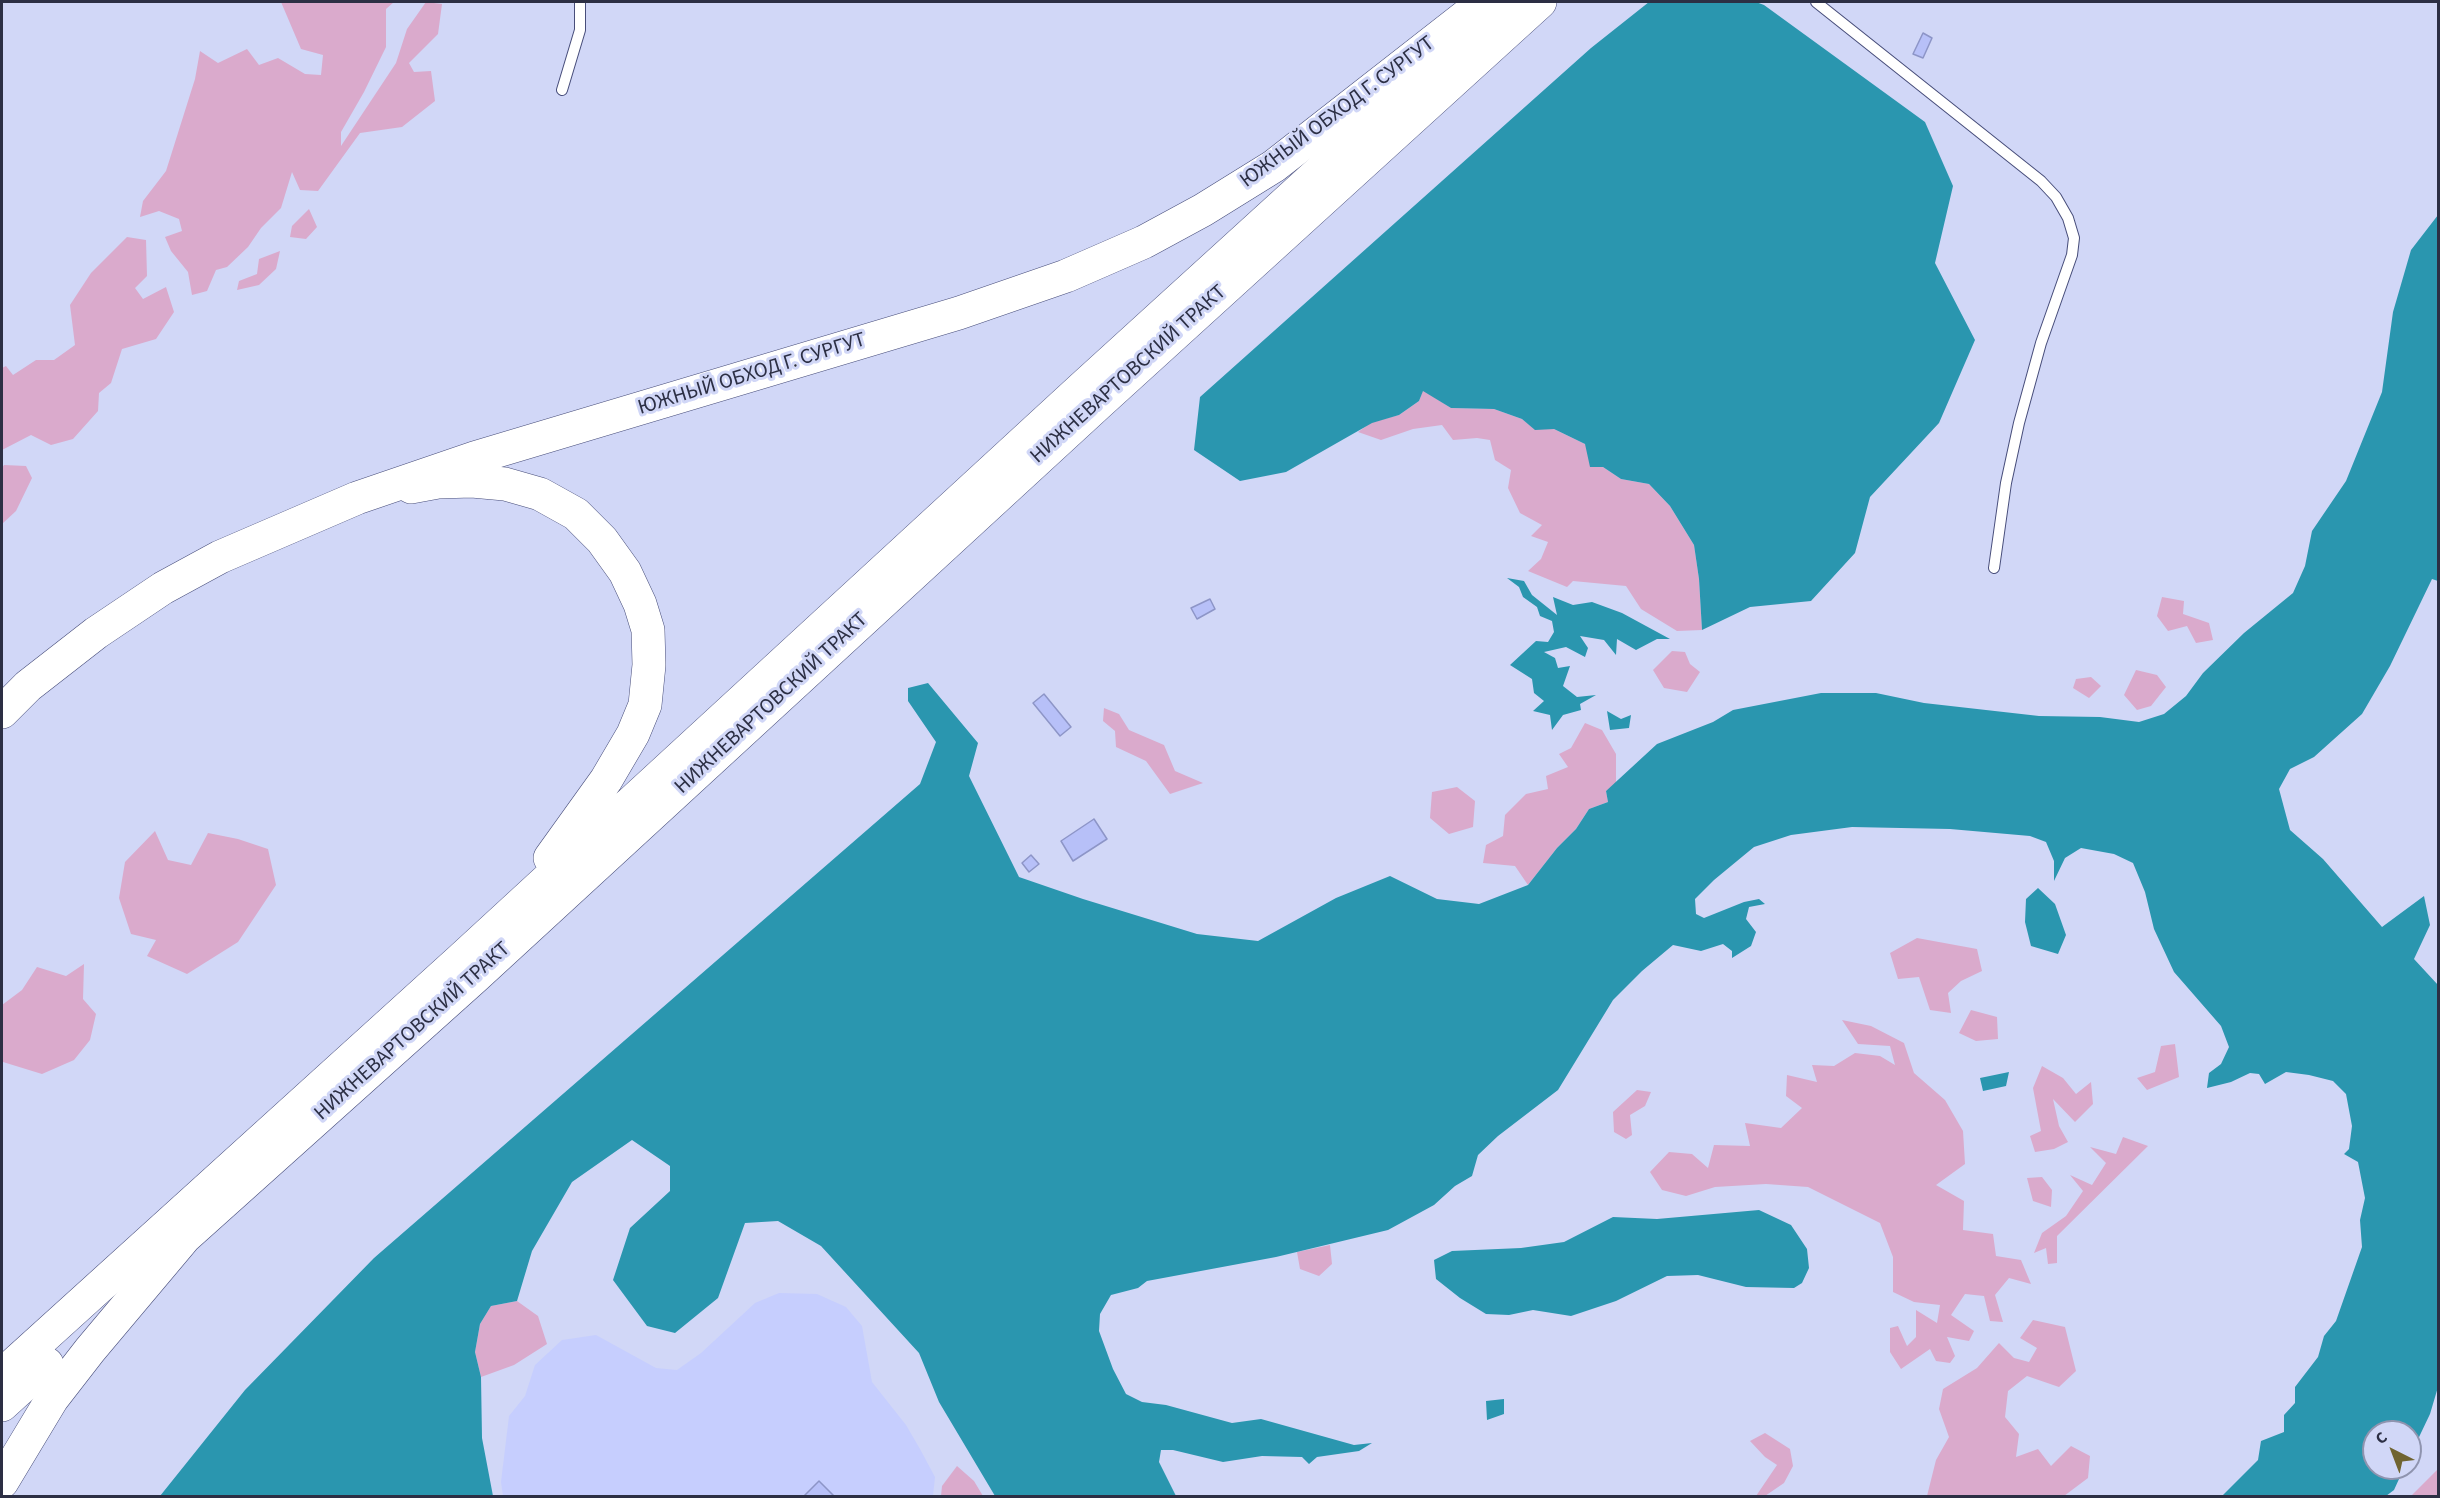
<!DOCTYPE html>
<html>
<head>
<meta charset="utf-8">
<style>
	body { margin:0 }
	#map { position:relative; width:2440px; height:1498px; overflow:hidden; background:#d1d7f7; font-family:"Source Sans 3",sans-serif }
	canvas { display:block }
	.frame { position:absolute; inset:0; border:3px solid #2c2f44; pointer-events:none }
	.north { position:absolute; left:2362px; top:1420px; width:60px; height:60px; box-sizing:border-box; background:#d1d7f7; border:2px solid #8f94af; border-radius:50%; rotate:318deg; font-size:16px; font-weight:700; line-height:24px; text-align:center; color:#2c2f44 }
	.north::after { content:''; display:block; margin:auto; width:21px; height:27px; background:#706431; clip-path:polygon(50% 0,100% 100%,50% 72%,0 100%) }
</style>
</head>
<body>
<div id="map">
<canvas width="2440" height="1498"></canvas>
<div class="frame"></div>
<div class="north">С</div>
</div>
<script>
const context = document.querySelector('canvas').getContext('2d');
context.lineJoin = 'round';
function fillPath(path, color) {
  context.fillStyle = color;
  context.fill(path, 'evenodd');
}
function toPath(rows) {
  const path = new Path2D();
  for (const r of rows) {
    path.moveTo(r[0], r[1]);
    for (let i = 2; i < r.length; i += 2) path.lineTo(r[i], r[i + 1]);
  }
  return path;
}
function strokePath(path, color, width, dash) {
  context.strokeStyle = color;
  context.lineWidth = width;
  context.lineCap = dash ? 'butt' : 'round';
  context.setLineDash(dash || []);
  context.stroke(path);
}
function write(font, color, halo, rows, align = 'center') {
  context.font = font + ' "Source Sans 3",sans-serif';
  context.lineWidth = 6;
  context.setLineDash([]);
  context.textBaseline = 'middle';
  context.strokeStyle = halo;
  context.fillStyle = color;
  for (const [text, x, y, turn = 0] of rows) {
    context.save();
    context.translate(x, y);
    context.rotate((+turn || 0) * Math.PI / 180);
    context.textAlign = isNaN(turn) ? turn : align;
    if (halo) context.strokeText(text, 0, 0);
    context.fillText(text, 0, 0);
    context.restore();
  }
}
const built = toPath([
	[779,1293,817,1294,846,1307,862,1326,872,1382,906,1425,920,1449,935,1477,933,1496,503,1496,501,1482,509,1416,525,1396,535,1365,562,1340,596,1335,656,1368,677,1370,701,1353,755,1303]
]);
const green = toPath([
	[281,2,394,2,386,9,386,47,364,92,341,132,341,146,396,63,407,29,426,2,442,4,438,34,409,63,414,72,431,71,435,101,402,127,360,133,318,191,300,190,292,172,281,208,261,228,248,247,227,267,216,270,207,291,192,295,188,272,171,251,165,237,182,231,179,219,159,211,140,217,143,201,166,171,195,79,200,51,218,63,247,49,259,65,278,58,305,74,321,75,323,55,301,49],
	[309,209,317,227,306,239,290,237,292,226],
	[127,237,146,240,147,276,135,288,143,299,166,287,174,312,156,339,122,349,111,383,99,393,98,411,73,439,51,445,31,435,2,450,2,368,6,366,13,375,36,360,54,360,75,345,70,305,91,273],
	[280,251,276,269,259,285,237,290,239,281,257,274,259,259],
	[1423,390,1451,408,1494,409,1522,419,1535,429,1554,429,1585,444,1603,467,1621,479,1649,484,1670,506,1694,545,1699,579,1702,630,1677,631,1641,609,1626,586,1573,581,1567,587,1528,571,1541,559,1548,542,1531,536,1542,525,1520,513,1508,488,1511,470,1495,460,1490,440,1477,438,1453,440,1442,425,1413,429,1381,440,1358,432,1372,422,1399,415,1419,401],
	[4,465,26,466,32,478,16,511,2,524,2,468],
	[2162,597,2184,601,2183,614,2209,623,2213,640,2196,643,2187,626,2168,631,2157,616],
	[1672,651,1685,652,1690,664,1700,672,1687,692,1664,688,1653,670],
	[2136,670,2157,675,2166,687,2151,706,2137,710,2124,695],
	[2091,677,2101,686,2089,698,2073,688,2076,679],
	[1104,708,1119,714,1129,730,1164,745,1175,771,1203,783,1170,794,1146,761,1116,747,1115,731,1103,721],
	[1585,723,1602,730,1616,754,1616,783,1606,791,1608,802,1589,809,1576,829,1557,848,1528,885,1515,866,1483,863,1486,845,1503,836,1505,815,1526,794,1548,789,1546,776,1568,767,1559,754,1571,748],
	[1457,787,1475,801,1473,827,1449,834,1430,818,1432,792],
	[155,831,168,860,191,865,208,833,238,839,268,849,276,885,238,942,187,974,147,956,156,940,131,934,119,898,125,862],
	[1917,938,1977,949,1982,971,1961,981,1948,993,1951,1013,1930,1010,1919,977,1898,979,1890,953],
	[84,964,83,999,96,1014,90,1040,74,1060,42,1074,3,1062,2,1005,22,990,37,967,66,976],
	[1971,1010,1997,1017,1998,1039,1976,1041,1959,1033],
	[1842,1020,1871,1026,1904,1043,1914,1073,1945,1100,1963,1131,1965,1164,1936,1185,1964,1201,1963,1230,1993,1234,1996,1256,2021,1260,2031,1284,2009,1278,1995,1295,2003,1322,1990,1321,1984,1296,1965,1294,1951,1315,1974,1331,1969,1341,1947,1337,1955,1356,1950,1363,1936,1361,1930,1349,1901,1369,1890,1352,1890,1328,1898,1326,1907,1346,1916,1337,1916,1310,1937,1323,1940,1305,1914,1302,1893,1292,1893,1257,1880,1223,1808,1187,1766,1184,1715,1187,1686,1196,1662,1190,1650,1172,1669,1152,1692,1154,1708,1168,1714,1145,1750,1146,1745,1123,1781,1128,1802,1108,1786,1096,1787,1075,1817,1082,1812,1065,1834,1066,1855,1053,1880,1056,1895,1065,1890,1046,1858,1044],
	[2175,1044,2179,1077,2147,1090,2137,1078,2155,1072,2161,1046],
	[2042,1066,2063,1078,2076,1094,2091,1082,2093,1104,2075,1122,2053,1099,2059,1126,2068,1142,2054,1149,2035,1152,2030,1136,2041,1131,2033,1088],
	[1637,1090,1651,1092,1645,1106,1630,1115,1632,1135,1626,1139,1614,1132,1613,1112],
	[2123,1137,2148,1146,2057,1236,2057,1263,2048,1264,2046,1248,2034,1253,2042,1233,2066,1216,2083,1191,2070,1175,2092,1185,2106,1163,2090,1147,2116,1154],
	[2042,1177,2052,1190,2051,1207,2033,1201,2027,1178],
	[1330,1245,1332,1264,1319,1276,1300,1269,1297,1252],
	[517,1301,538,1316,547,1344,514,1365,481,1377,475,1352,480,1324,491,1306],
	[2033,1320,2065,1327,2076,1371,2059,1387,2027,1376,2008,1391,2005,1417,2019,1434,2016,1457,2038,1449,2051,1466,2071,1446,2090,1456,2088,1478,2064,1496,1927,1496,1936,1460,1949,1437,1939,1409,1943,1389,1977,1368,1999,1343,2014,1358,2029,1362,2037,1348,2020,1338],
	[1765,1433,1790,1449,1793,1466,1784,1483,1765,1496,1756,1496,1777,1465,1765,1457,1750,1441],
	[957,1466,974,1481,983,1496,941,1496,942,1486],
	[2438,1469,2438,1496,2411,1496]
]);
const water = toPath([
	[1649,2,1756,2,1764,5,1925,122,1953,186,1935,263,1975,340,1939,423,1870,497,1855,553,1811,601,1750,607,1702,630,1699,579,1694,545,1670,506,1649,484,1621,479,1603,467,1590,467,1585,444,1554,429,1535,430,1522,419,1494,409,1451,408,1423,391,1419,401,1399,415,1372,423,1286,472,1240,481,1194,450,1200,397,1591,48],
	[2438,215,2438,581,2432,579,2390,666,2362,714,2314,757,2290,769,2279,789,2290,830,2323,859,2382,927,2424,896,2430,925,2414,959,2438,985,2438,1387,2430,1414,2410,1456,2410,1432,2374,1432,2374,1468,2404,1468,2394,1490,2386,1496,2222,1496,2258,1460,2261,1441,2284,1432,2284,1415,2295,1403,2295,1387,2318,1357,2324,1336,2336,1321,2362,1247,2360,1220,2365,1198,2358,1162,2344,1154,2349,1149,2352,1126,2346,1094,2333,1081,2309,1075,2286,1072,2265,1084,2259,1074,2250,1073,2231,1082,2207,1088,2209,1073,2221,1064,2229,1047,2221,1026,2174,972,2154,929,2145,892,2133,863,2114,854,2081,848,2065,858,2054,881,2054,861,2046,842,2030,836,1950,829,1852,827,1791,835,1754,847,1714,880,1695,899,1696,914,1704,918,1744,902,1759,899,1765,904,1749,907,1746,919,1756,932,1751,946,1732,958,1732,951,1723,944,1701,951,1673,945,1642,971,1613,1000,1558,1090,1498,1136,1478,1155,1472,1176,1455,1186,1434,1205,1388,1230,1276,1257,1147,1281,1138,1288,1111,1295,1100,1314,1099,1331,1113,1369,1126,1394,1142,1402,1166,1405,1232,1423,1261,1419,1354,1445,1372,1443,1359,1451,1317,1457,1309,1464,1302,1457,1262,1456,1223,1462,1173,1450,1161,1450,1159,1462,1176,1496,995,1496,939,1402,919,1353,821,1246,778,1221,745,1223,718,1298,675,1333,647,1326,613,1280,630,1228,670,1191,670,1166,632,1140,572,1182,532,1251,517,1301,491,1306,480,1324,475,1352,481,1377,482,1438,493,1496,160,1496,245,1390,374,1258,920,784,936,742,908,701,908,688,928,683,978,743,969,776,1019,877,1083,899,1197,934,1258,941,1336,898,1390,876,1437,899,1479,904,1528,885,1557,848,1576,829,1589,809,1608,802,1606,791,1657,744,1713,722,1733,710,1821,693,1876,693,1924,703,2039,716,2100,717,2139,722,2164,714,2186,696,2203,673,2244,633,2293,593,2305,566,2312,531,2346,481,2382,392,2393,312,2411,250],
	[1507,578,1524,581,1532,595,1557,615,1553,597,1573,605,1592,602,1622,613,1670,639,1657,639,1636,650,1617,639,1616,655,1604,640,1580,636,1588,648,1585,657,1566,647,1544,652,1555,658,1558,668,1570,666,1563,686,1577,697,1596,695,1580,704,1581,710,1563,715,1552,730,1550,715,1533,711,1544,701,1534,693,1532,679,1510,665,1536,641,1548,642,1554,632,1552,621,1540,616,1537,607,1523,597,1519,587],
	[1607,711,1621,719,1631,715,1629,728,1610,730],
	[2038,888,2055,904,2066,935,2058,954,2031,946,2025,922,2026,899],
	[2009,1072,2006,1086,1983,1091,1980,1078],
	[1759,1210,1791,1225,1807,1249,1809,1268,1802,1283,1794,1288,1746,1287,1698,1275,1667,1276,1616,1301,1571,1316,1533,1310,1509,1315,1486,1314,1460,1298,1436,1279,1434,1260,1452,1251,1521,1248,1564,1242,1613,1217,1657,1219],
	[1504,1399,1504,1414,1487,1420,1486,1401]
]);
const building = toPath([
	[1923,33,1932,38,1923,58,1913,54,1923,33],
	[1210,599,1215,609,1197,619,1191,608,1210,599],
	[1044,694,1071,727,1060,736,1033,703,1044,694],
	[1094,819,1107,839,1073,861,1061,841,1094,819],
	[1031,855,1039,864,1029,872,1022,863,1031,855],
	[819,1481,834,1496,804,1496,819,1481]
]);
const service = toPath([
	[1816,2,2041,181,2056,197,2068,218,2074,238,2072,255,2041,343,2019,423,2006,483,1994,568],
	[562,90,580,30,580,2]
]);
const primary = toPath([
	[411,487,438,482,472,481,505,484,540,494,576,514,602,540,625,572,640,604,648,630,649,665,645,705,633,734,606,780,550,858],
	[2,1375,460,960,1083,387,1506,2],
	[2,1405,47,1364]
]);
const trunk = toPath([
	[2,712,28,686,96,633,163,588,220,557,357,498,474,458,959,313,1066,276,1144,242,1203,210,1274,166,1484,2],
	[2,1482,52,1399,90,1350,185,1237,475,977,1098,404,1540,2]
]);
const streetNames = [
	["ЮЖНЫЙ ОБХОД Г. СУРГУТ",1338,113,-37],
	["ЮЖНЫЙ ОБХОД Г. СУРГУТ",752,375,-17],
	["НИЖНЕВАРТОВСКИЙ ТРАКТ",1129,375,-42],
	["НИЖНЕВАРТОВСКИЙ ТРАКТ",772,704,-43],
	["НИЖНЕВАРТОВСКИЙ ТРАКТ",413,1032,-42]
];
fillPath(built, '#c6cefe');
fillPath(green, '#daaacc');
fillPath(water, '#2a96af');
fillPath(building, '#b7c0f8');
strokePath(building, '#8d95c7', 1.5);
strokePath(service, '#474d7a', 12);
strokePath(primary, '#474d7a', 34);
strokePath(trunk, '#474d7a', 34);
strokePath(service, '#fff', 10);
strokePath(primary, '#fff', 33);
strokePath(trunk, '#fff', 33);
write('21px', '#2c2f44', '#d1d7f7', streetNames);
</script>
</body>
</html>
